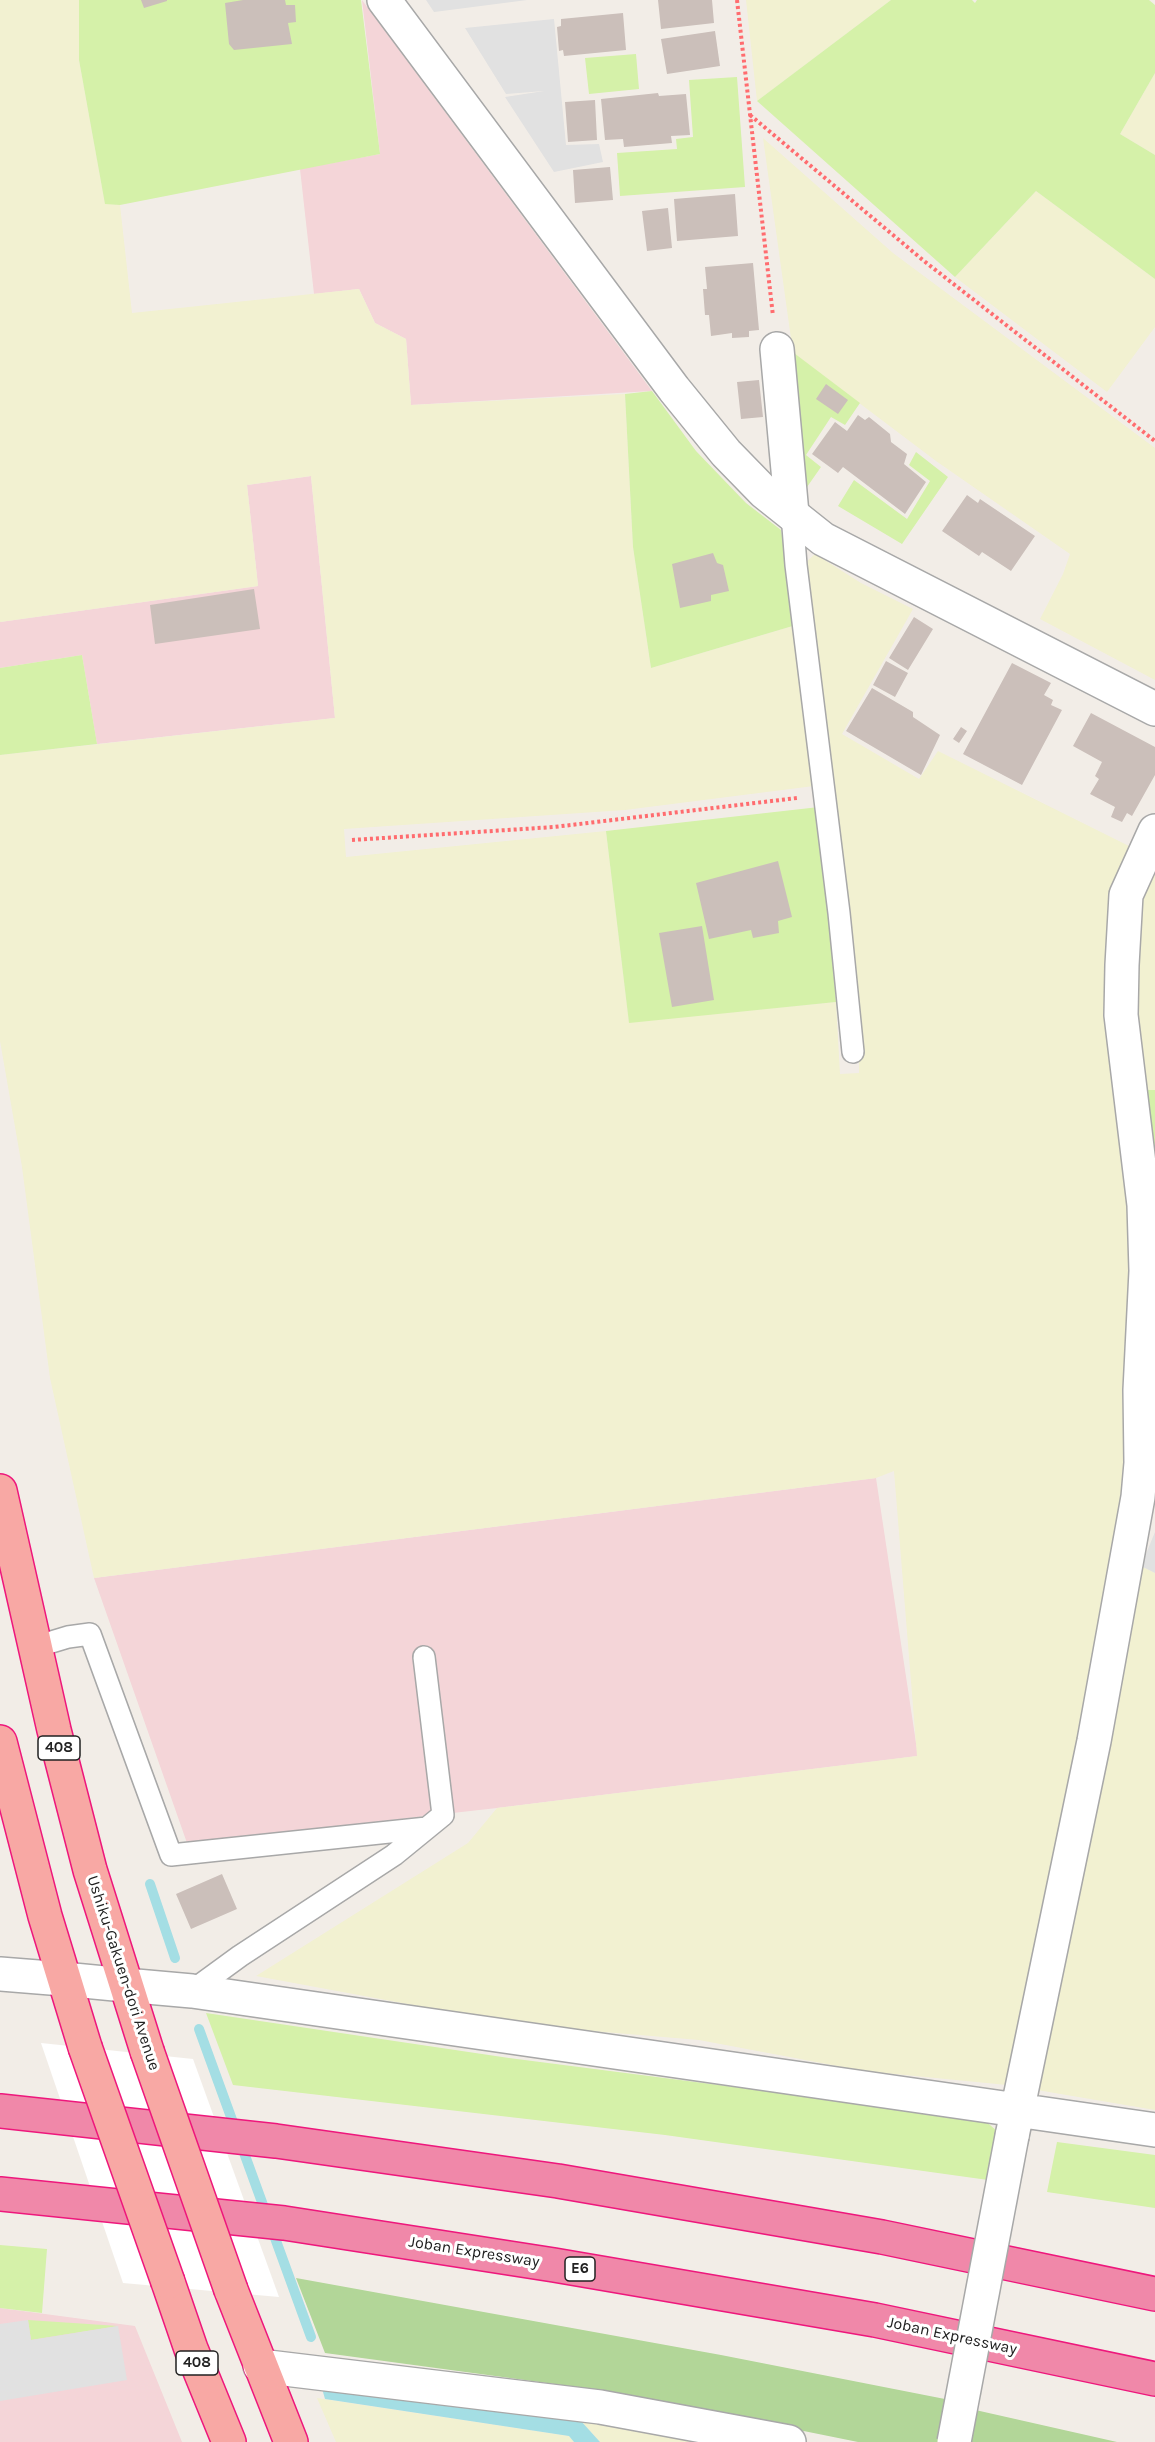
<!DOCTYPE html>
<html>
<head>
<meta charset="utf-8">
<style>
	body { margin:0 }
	canvas { display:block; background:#f2ede7 }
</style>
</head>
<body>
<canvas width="1155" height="2442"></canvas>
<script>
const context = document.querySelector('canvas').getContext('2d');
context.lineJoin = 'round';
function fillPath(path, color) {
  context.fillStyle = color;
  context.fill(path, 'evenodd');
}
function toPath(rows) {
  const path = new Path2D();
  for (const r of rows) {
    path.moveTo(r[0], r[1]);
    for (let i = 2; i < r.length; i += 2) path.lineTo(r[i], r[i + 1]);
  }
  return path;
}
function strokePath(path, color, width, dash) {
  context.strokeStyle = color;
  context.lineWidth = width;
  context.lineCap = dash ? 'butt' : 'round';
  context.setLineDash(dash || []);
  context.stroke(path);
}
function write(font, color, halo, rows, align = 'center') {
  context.font = font + ' Karla,sans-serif';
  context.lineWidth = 6;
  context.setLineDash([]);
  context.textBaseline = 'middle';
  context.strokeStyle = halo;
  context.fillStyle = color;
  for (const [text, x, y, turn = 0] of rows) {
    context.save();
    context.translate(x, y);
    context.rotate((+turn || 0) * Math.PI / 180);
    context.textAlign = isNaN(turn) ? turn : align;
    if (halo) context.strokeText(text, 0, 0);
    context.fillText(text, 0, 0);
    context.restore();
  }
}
const commercial = toPath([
	[362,0,652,391,411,405,406,339,375,323,359,289,314,294,300,169,380,154],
	[311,476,335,718,97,744,82,655,0,668,0,622,258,586,247,485],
	[876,1478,918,1756,497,1808,187,1843,94,1578],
	[0,2308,135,2326,182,2442,0,2442]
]);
const farmland = toPath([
	[0,0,79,0,79,60,105,203,120,205,132,313,359,289,375,323,406,339,411,405,625,394,633,547,651,668,796,625,814,786,625,810,344,829,346,857,606,831,629,1022,836,1002,840,1074,859,1073,859,1032,804,564,815,554,861,583,913,609,842,734,919,779,938,751,1129,846,1111,889,1134,1236,1124,1475,1118,1556,1007,2085,864,2071,699,2040,521,2025,256,1976,468,1843,497,1808,917,1756,894,1471,876,1478,94,1578,50,1378,22,1167,0,1041,0,755,335,718,311,476,247,485,258,586,0,622],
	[746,0,891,0,757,101],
	[1155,73,1155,155,1120,134],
	[763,138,893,253,1155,448,1155,680,1040,619,1063,574,1070,554,936,461,793,353],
	[1036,191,1155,279,1155,327,1107,392,955,277],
	[1155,862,1155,1090,1145,1090,1133,1004,1138,900],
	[1141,1566,1155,1573,1155,2110,1037,2090],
	[317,2398,569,2436,574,2442,336,2442],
	[581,2421,713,2442,600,2442]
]);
const grass = toPath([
	[79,0,361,0,380,154,120,205,105,204,79,60],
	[891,0,972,0,975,3,977,0,1149,0,1155,5,1155,73,1120,134,1155,155,1155,279,1036,191,955,277,757,101],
	[636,54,639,89,589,94,585,58],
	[737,77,745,187,620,196,617,153,677,149,676,139,693,137,689,80],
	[790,350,860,403,845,425,831,417,806,455,821,467,807,487],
	[652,391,696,451,746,503,781,530,796,625,651,668,633,547,625,394],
	[916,452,948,477,902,544,838,506,854,480,907,519,930,481,909,465],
	[82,655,97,744,0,755,0,668],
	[819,807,836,1002,629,1023,606,831],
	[1145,1090,1155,1090,1155,1186],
	[206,2013,509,2058,983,2119,997,2131,988,2180,665,2135,233,2085],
	[1057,2142,1155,2155,1155,2208,1047,2192],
	[0,2245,47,2249,42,2313,0,2308],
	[28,2320,118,2326,31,2340]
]);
const forest = toPath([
	[296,2278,721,2355,950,2400,939,2442,858,2442,606,2391,325,2353],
	[971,2409,1117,2442,964,2442]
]);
const parking = toPath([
	[426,0,527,0,434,12],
	[554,19,566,145,599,144,603,162,554,172,505,97,544,91,506,94,465,28],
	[1155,1532,1155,1573,1141,1566],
	[28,2320,31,2340,118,2326,127,2380,0,2401,0,2324]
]);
const water = toPath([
	[321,2385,581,2421,600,2442,574,2442,569,2436,325,2399]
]);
const pier = toPath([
	[41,2043,193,2059,279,2297,123,2283]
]);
const stream = toPath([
	[150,1884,175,1958],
	[199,2029,311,2337]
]);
const building = toPath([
	[141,0,167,0,167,1,144,8],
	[243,0,285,0,286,5,295,5,296,22,288,23,292,44,234,50,229,44,225,3],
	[658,0,712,0,714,23,661,29],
	[623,13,626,50,564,56,563,50,559,51,557,27,561,26,561,19],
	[715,31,720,66,667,74,661,39],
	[658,93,659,96,686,94,690,135,671,136,672,143,624,147,623,139,605,140,601,99],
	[595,100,597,140,568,142,565,102],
	[610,167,613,200,575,203,573,170],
	[735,194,738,236,677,241,674,199],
	[668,208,672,248,647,251,642,211],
	[753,263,759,330,749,331,749,337,732,338,732,333,711,336,709,315,705,315,703,289,707,289,705,267],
	[759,380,763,417,741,419,737,382],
	[826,384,848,400,838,414,816,399],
	[858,415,865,420,869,417,890,434,891,442,907,454,904,464,926,482,905,514,843,467,838,473,812,454,835,422,847,431],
	[967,495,978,503,980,499,1035,536,1011,571,982,552,979,556,942,531],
	[713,553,717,563,723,565,729,591,711,595,711,601,680,608,672,564],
	[254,589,260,629,155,644,150,605],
	[914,617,933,629,908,670,889,658],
	[886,661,908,673,895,697,873,685],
	[1012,663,1051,683,1044,695,1053,700,1051,705,1062,710,1022,785,963,754],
	[872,688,913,712,913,717,940,735,921,775,846,731],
	[1091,713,1155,747,1155,775,1132,816,1127,813,1122,822,1111,817,1115,807,1090,794,1099,779,1095,776,1102,762,1073,746],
	[961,727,967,731,959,743,953,739],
	[778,861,792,917,778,921,779,933,753,938,751,930,709,939,696,883],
	[702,926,714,1000,672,1007,659,933],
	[222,1874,237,1909,191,1929,176,1894]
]);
const path = toPath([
	[737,0,773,316],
	[750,115,924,261,1155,441],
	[352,840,554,827,797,798]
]);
const service = toPath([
	[792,514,796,565,839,913,853,1052],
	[35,1647,68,1637,90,1634,171,1855,427,1828],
	[192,1991,240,1956,394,1855,443,1815,424,1657]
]);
const minor = toPath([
	[777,349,792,514],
	[0,1974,63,1979],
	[125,1985,192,1991,1155,2130],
	[1012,2136,1094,1741,1138,1497,1141,1463,1140,1390,1146,1271,1144,1205,1121,1015,1122,965,1126,895,1155,831],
	[260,2366,600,2407,789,2442]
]);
const tertiary = toPath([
	[384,0,674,389,726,453,764,492,823,539,1155,709],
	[63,1979,125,1985]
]);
const trunk = toPath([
	[0,1491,54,1730,90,1870,147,2051],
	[0,1742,45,1916,85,2047],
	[168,2282,191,2349,229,2442],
	[231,2290,291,2442]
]);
const motorway = toPath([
	[0,2111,276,2141,558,2181,882,2237,1155,2294],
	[0,2194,284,2223,554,2265,875,2320,1155,2379]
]);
const minorBridge = toPath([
	[954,2442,1012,2136]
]);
const trunkBridge = toPath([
	[85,2047,168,2282],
	[147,2051,231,2290]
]);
const shields = [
	[59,1748,42],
	[580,2269,30],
	[197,2363,42]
];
const shieldNames = [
	["408",59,1748],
	["E6",580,2269],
	["408",197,2363]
];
const streetNames = [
	["Ushiku-Gakuen-dori Avenue",123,1973,72],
	["Joban Expressway",474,2252,9],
	["Joban Expressway",952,2336,12]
];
fillPath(commercial, '#f4d5d8');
fillPath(farmland, '#f2f1d1');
fillPath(grass, '#d5f1a9');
fillPath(forest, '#b2d698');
fillPath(parking, '#e1e1e1');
fillPath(water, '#a4dee4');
fillPath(pier, '#fff');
strokePath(stream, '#a4dee4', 10);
fillPath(building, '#cbbfba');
strokePath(service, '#a8a8a8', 24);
strokePath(minor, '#a8a8a8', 36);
strokePath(tertiary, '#a8a8a8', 36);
strokePath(trunk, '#ee177c', 36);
strokePath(motorway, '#ee177c', 36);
strokePath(path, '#ff6c6f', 4, [3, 3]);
strokePath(service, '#fff', 21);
strokePath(minor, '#fff', 33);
strokePath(tertiary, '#fff', 33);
strokePath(trunk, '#f8a8a4', 33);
strokePath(motorway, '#f088a9', 33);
strokePath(minorBridge, '#a8a8a8', 36, []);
strokePath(trunkBridge, '#ee177c', 36, []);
strokePath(minorBridge, '#fff', 33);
strokePath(trunkBridge, '#f8a8a4', 33);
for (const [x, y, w] of shields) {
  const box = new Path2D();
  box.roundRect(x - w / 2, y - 12, w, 24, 4.5);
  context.fillStyle = '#fff';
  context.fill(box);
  strokePath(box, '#212121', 1.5);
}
write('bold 15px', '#212121', null, shieldNames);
write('16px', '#212121', '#fff', streetNames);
</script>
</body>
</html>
